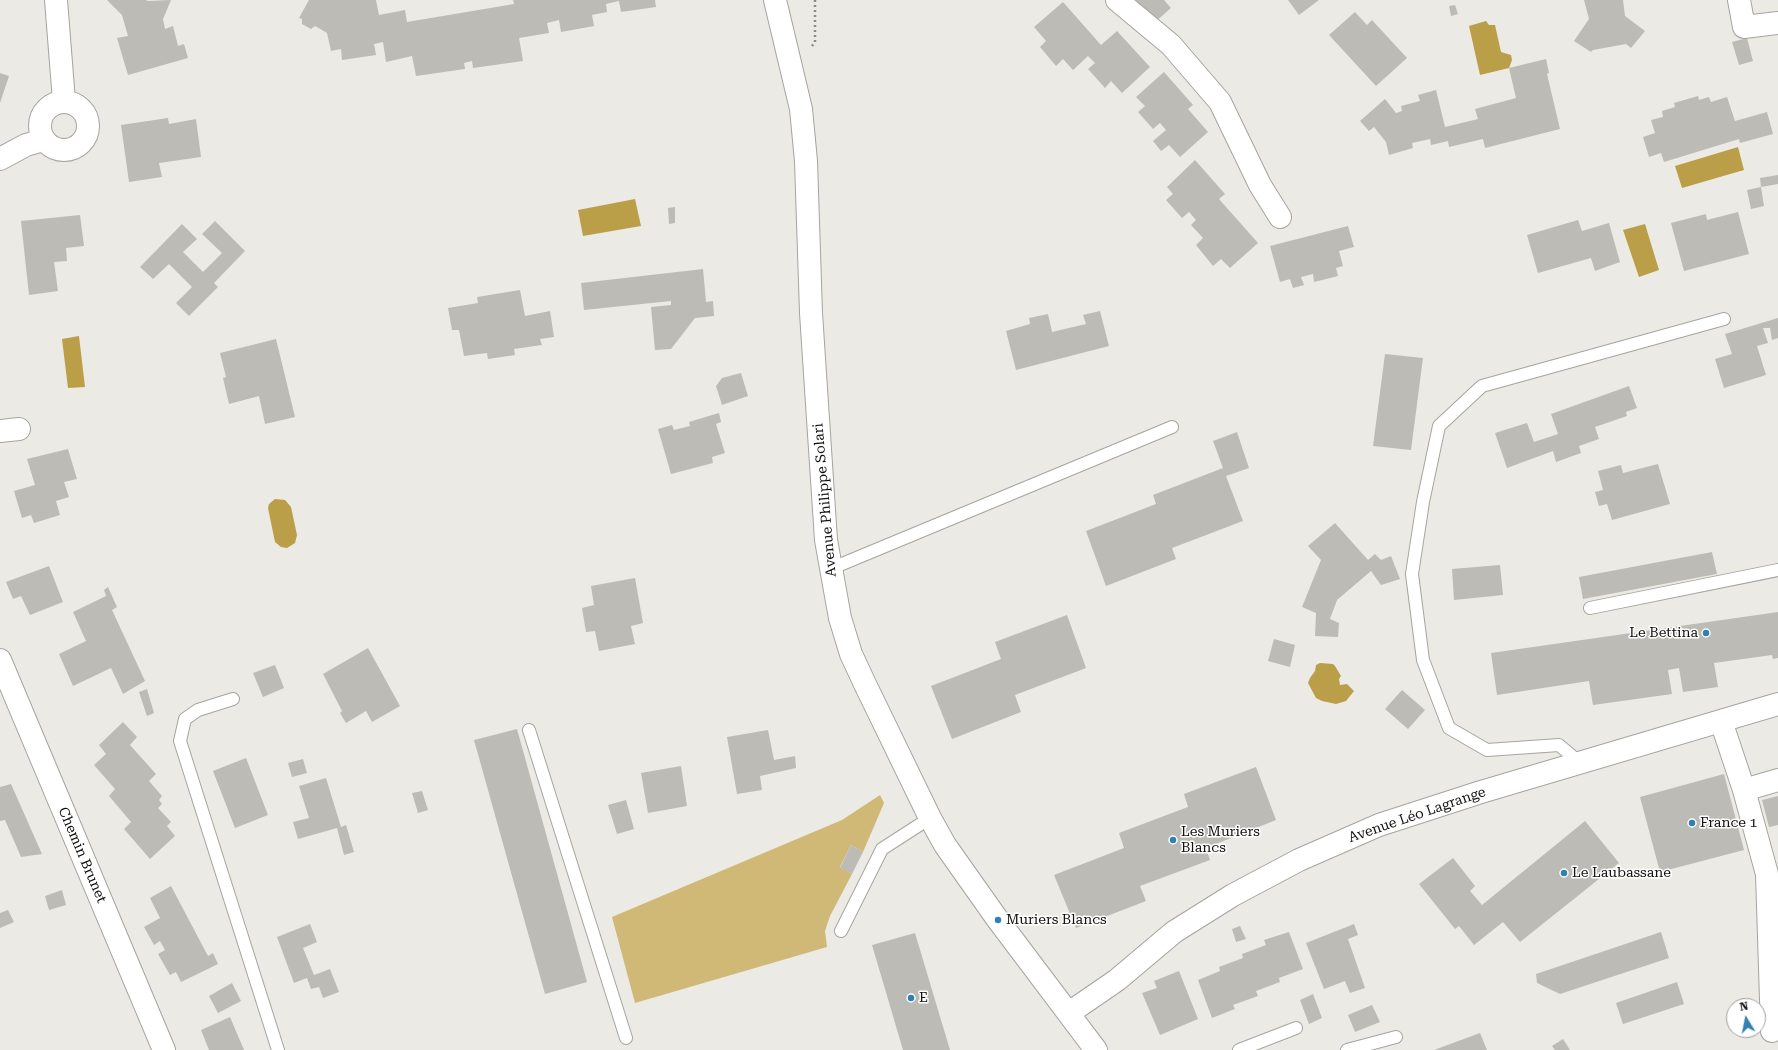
<!DOCTYPE html>
<html>
<head>
<meta charset="utf-8">
<style>
	body { margin:0 }
	#map { position:relative; width:1778px; height:1050px; overflow:hidden; background:#eceae5; font-family:"Roboto Serif",serif }
	canvas { display:block }
	.north { position:absolute; left:1726px; top:998px; width:40px; height:40px; box-sizing:border-box; background:#fff; border:1px solid #a1a09f; border-radius:50%; rotate:350deg; font-size:11px; font-weight:700; line-height:16px; text-align:center; color:#131210 }
	.north::after { content:''; display:block; margin:auto; width:14px; height:18px; background:#3180b2; clip-path:polygon(50% 0,100% 100%,50% 72%,0 100%) }
</style>
</head>
<body>
<div id="map">
<canvas width="1778" height="1050"></canvas>
<div class="north">N</div>
</div>
<script>
const context = document.querySelector('canvas').getContext('2d');
context.lineJoin = 'round';
function fillPath(path, color) {
  context.fillStyle = color;
  context.fill(path, 'evenodd');
}
function toPath(rows) {
  const path = new Path2D();
  for (const r of rows) {
    if (r.length === 3) {
      path.moveTo(r[0] + r[2], r[1]);
      path.arc(r[0], r[1], r[2], 0, 2 * Math.PI);
      continue;
    }
    path.moveTo(r[0], r[1]);
    for (let i = 2; i < r.length; i += 2) path.lineTo(r[i], r[i + 1]);
  }
  return path;
}
function strokePath(path, color, width, dash) {
  context.strokeStyle = color;
  context.lineWidth = width;
  context.lineCap = dash ? 'butt' : 'round';
  context.setLineDash(dash || []);
  context.stroke(path);
}
function write(font, color, halo, rows, align = 'center') {
  context.font = font + ' "Roboto Serif",serif';
  context.lineWidth = 3;
  context.setLineDash([]);
  context.textBaseline = 'middle';
  context.strokeStyle = halo;
  context.fillStyle = color;
  for (const [text, x, y, turn = 0] of rows) {
    context.save();
    context.translate(x, y);
    context.rotate((+turn || 0) * Math.PI / 180);
    context.textAlign = isNaN(turn) ? turn : align;
    if (halo) context.strokeText(text, 0, 0);
    context.fillText(text, 0, 0);
    context.restore();
  }
}
const green = toPath([
	[880,795,884,803,863,852,851,845,840,867,852,874,830,916,825,931,827,947,635,1003,612,917,842,820]
]);
const water = toPath([
	[1486,21,1489,25,1495,25,1501,52,1511,55,1512,60,1509,68,1480,75,1469,26],
	[1738,147,1744,170,1682,188,1675,166],
	[635,199,641,226,583,236,578,210],
	[1645,224,1659,270,1639,277,1623,230],
	[79,336,85,387,68,388,62,339],
	[275,499,285,500,291,507,297,535,295,543,287,548,281,547,275,542,268,508,269,504],
	[1320,663,1333,664,1335,666,1341,676,1339,679,1340,685,1347,684,1354,691,1346,701,1336,704,1322,701,1316,698,1308,683,1310,678,1315,671,1316,665]
]);
const building = toPath([
	[107,0,146,0,148,1,171,0,163,19,165,29,173,26,178,46,184,44,188,58,128,75,117,38,128,36,122,15],
	[309,0,376,0,379,15,405,10,407,22,514,4,513,0,655,0,656,7,621,12,619,1,606,4,607,12,592,15,594,26,561,32,559,20,547,23,549,33,519,38,523,61,473,68,472,61,464,63,465,69,416,76,412,56,386,62,383,42,374,44,376,55,342,60,341,49,331,51,327,33,315,26,311,29,302,24,302,19,299,18],
	[1134,0,1164,0,1171,8,1154,23],
	[1288,0,1319,0,1299,15],
	[1584,0,1623,0,1625,16,1645,31,1631,48,1626,44,1593,50,1591,52,1574,41,1589,19],
	[1063,2,1101,45,1117,31,1150,67,1122,93,1111,81,1105,88,1088,69,1095,63,1088,56,1073,70,1063,59,1056,66,1040,47,1046,41,1034,27],
	[1455,5,1458,14,1451,16,1449,6],
	[1355,12,1367,25,1372,20,1407,58,1376,86,1329,35],
	[1747,38,1753,61,1739,65,1732,42],
	[1546,59,1549,73,1547,74,1560,129,1485,148,1483,139,1449,147,1448,141,1431,145,1430,139,1412,143,1413,148,1389,155,1386,142,1374,127,1369,131,1360,121,1385,99,1396,113,1402,111,1401,106,1420,101,1418,95,1436,90,1445,127,1478,119,1475,109,1516,98,1509,68],
	[1164,72,1193,105,1188,109,1208,132,1180,157,1169,145,1161,151,1153,141,1166,130,1160,123,1153,129,1138,112,1145,106,1136,97],
	[0,73,9,76,0,103],
	[1698,96,1699,100,1709,97,1711,102,1727,97,1735,121,1767,112,1773,134,1740,143,1739,139,1664,162,1661,153,1649,157,1643,137,1655,133,1651,120,1663,117,1662,111,1675,107,1674,103],
	[168,118,169,124,196,119,201,157,159,163,162,177,129,182,121,125],
	[1195,160,1225,194,1219,199,1258,243,1230,268,1221,259,1213,266,1196,245,1203,238,1191,225,1196,220,1189,212,1182,218,1166,200,1173,194,1167,187],
	[1778,175,1778,184,1761,187,1760,178],
	[1761,187,1764,206,1751,209,1747,190],
	[675,207,675,223,669,224,668,208],
	[1738,212,1749,254,1684,271,1671,223,1706,214,1707,220],
	[80,215,84,246,66,248,67,261,54,262,58,291,29,295,21,221],
	[1578,220,1582,231,1609,223,1620,262,1595,271,1591,258,1538,273,1527,235],
	[215,221,245,251,214,283,218,287,189,316,176,303,192,287,169,264,153,279,140,267,182,224,197,239,183,252,203,272,222,253,202,234],
	[1348,226,1354,247,1339,251,1343,266,1336,268,1338,276,1314,282,1313,274,1301,277,1304,285,1293,288,1290,279,1280,282,1270,246],
	[703,269,706,302,713,301,714,316,695,318,671,349,655,350,651,307,671,305,671,301,584,310,581,283],
	[520,290,525,316,550,311,554,337,540,339,542,345,514,349,515,355,488,359,487,353,464,356,459,330,452,330,448,308,478,303,477,297],
	[1100,311,1109,346,1016,370,1006,331,1030,324,1029,318,1048,314,1052,332,1086,324,1083,315],
	[1778,318,1778,338,1772,340,1770,328,1763,328,1768,343,1757,346,1766,375,1724,388,1715,359,1732,354,1725,334],
	[276,339,295,417,265,424,259,396,229,404,223,378,226,377,220,353],
	[1385,354,1423,358,1411,450,1373,446],
	[741,373,748,396,722,405,716,386,722,378],
	[1629,386,1637,408,1626,412,1627,416,1595,427,1599,439,1579,446,1581,453,1556,462,1553,451,1507,468,1495,433,1527,423,1534,442,1558,434,1551,414],
	[719,413,721,422,716,424,725,453,712,457,713,463,671,474,658,429,672,425,674,430,690,426,689,422],
	[1237,432,1249,468,1226,476,1243,521,1172,548,1176,559,1106,586,1086,531,1156,504,1153,495,1223,468,1213,441],
	[68,449,77,479,64,482,69,497,56,501,60,515,34,523,31,515,22,518,14,491,35,485,27,459],
	[1658,464,1670,504,1612,520,1607,504,1599,506,1595,492,1603,490,1598,471,1621,465,1623,473],
	[1335,523,1368,560,1375,554,1381,560,1391,556,1400,579,1381,585,1371,571,1337,600,1330,619,1339,623,1338,637,1315,636,1316,613,1302,607,1321,560,1308,546],
	[1712,552,1717,574,1583,599,1579,577],
	[1500,565,1503,595,1454,600,1452,569],
	[49,566,63,602,30,615,21,596,13,599,6,582],
	[635,578,643,623,631,626,635,644,599,651,595,631,586,632,582,608,594,605,591,586],
	[108,587,117,607,112,610,145,681,123,694,111,668,73,686,59,654,86,641,73,612,106,596,104,590],
	[1778,612,1778,658,1773,659,1772,655,1714,663,1718,687,1683,692,1679,668,1668,670,1672,694,1593,705,1589,681,1497,695,1491,653],
	[1067,615,1086,668,1015,695,1021,712,952,739,931,686,1001,659,995,642],
	[1274,639,1295,645,1290,667,1268,661],
	[368,648,400,706,372,722,366,711,346,723,340,713,342,711,323,674],
	[275,665,284,688,263,697,253,673],
	[147,689,154,713,147,716,139,692],
	[1402,690,1425,710,1408,729,1385,709],
	[123,722,137,737,130,745,156,774,149,781,162,796,159,800,162,804,158,808,171,822,167,826,175,836,150,859,124,829,131,822,109,796,115,789,94,765,106,754,99,745],
	[517,729,587,982,545,994,474,740],
	[768,730,774,760,795,756,796,768,760,776,762,790,737,794,727,737],
	[246,758,268,815,235,828,213,771],
	[303,759,307,773,292,777,288,763],
	[681,766,687,806,648,813,641,773],
	[1256,767,1276,820,1206,848,1210,860,1140,886,1146,901,1076,928,1054,875,1124,848,1119,833,1188,807,1184,794],
	[1724,774,1744,850,1660,872,1640,797],
	[326,778,341,827,346,825,354,852,344,855,337,828,298,839,293,822,309,818,299,786],
	[11,784,42,854,21,857,5,820,0,821,0,787],
	[422,791,428,810,418,813,412,793],
	[1778,796,1778,825,1769,827,1762,800],
	[626,800,634,829,617,834,608,805],
	[1585,821,1619,863,1520,942,1503,922,1474,945,1459,926,1455,929,1419,884,1453,858,1475,886,1470,891,1482,905],
	[851,845,863,852,852,874,840,868],
	[171,886,208,956,213,953,218,964,181,982,176,972,170,975,158,954,165,950,160,941,154,945,144,927,160,918,150,898],
	[62,890,66,905,49,910,45,896],
	[8,910,14,922,0,928,0,913],
	[310,924,317,942,303,948,314,975,330,969,339,992,323,998,319,987,311,989,307,978,294,983,277,937],
	[1354,924,1358,935,1348,939,1365,988,1350,993,1345,981,1324,989,1306,943],
	[1240,926,1246,939,1236,942,1232,929],
	[1289,932,1303,969,1279,978,1280,982,1256,991,1258,996,1233,1005,1235,1009,1212,1018,1198,980,1220,971,1219,967,1243,958,1242,954,1266,945,1264,940],
	[1661,932,1669,958,1560,994,1537,983,1536,974],
	[915,933,950,1050,903,1050,872,945],
	[1179,971,1198,1019,1160,1035,1142,993,1157,988,1154,981],
	[1677,982,1684,1004,1623,1024,1616,1003],
	[232,983,241,1001,218,1013,209,996],
	[1313,994,1322,1018,1309,1024,1300,1000],
	[1372,1005,1380,1022,1355,1032,1348,1015],
	[230,1017,244,1050,209,1050,201,1030],
	[1480,1033,1487,1050,1434,1050],
	[1563,1039,1570,1050,1555,1050,1552,1046]
]);
const path = toPath([
	[812,46,815,42,815,0]
]);
const service = toPath([
	[830,569,1172,427],
	[1590,608,1778,570],
	[233,699,198,710,185,719,180,741,278,1050],
	[529,730,626,1038],
	[1579,762,1559,745,1487,750,1449,728,1423,660,1412,574,1423,502,1439,426,1482,386,1724,319],
	[841,931,882,849,930,818],
	[1239,1050,1296,1028],
	[1347,1050,1396,1037]
]);
const minor = toPath([
	[56,0,64,101],
	[1117,0,1171,45,1220,102,1260,185,1280,217],
	[1739,0,1744,27,1778,23],
	[64,126,24],
	[0,159,26,145,43,140],
	[0,431,19,429],
	[0,660,164,1050],
	[1721,721,1744,790,1767,874,1772,1031],
	[1744,790,1778,780],
	[1069,1013,1117,980,1174,932,1233,895,1299,860,1379,825,1481,792,1778,704]
]);
const secondary = toPath([
	[775,0,801,109,806,161,811,313,826,540,840,618,851,654,864,682,930,818,945,845,998,920,1096,1050]
]);
const markers = [
	[1706,633,4,"#3180b2"],
	[1692,823,4,"#3180b2"],
	[1173,840,4,"#3180b2"],
	[1564,873,4,"#3180b2"],
	[998,920,4,"#3180b2"],
	[911,998,4,"#3180b2"]
];
const streetNames = [
	["Avenue Philippe Solari",825,500,-95],
	["Avenue Léo Lagrange",1417,815,-19],
	["Chemin Brunet",82,855,67]
];
const poiNames = [
	["Le Bettina",1698,633,"right"],
	["France 1",1700,823],
	["Les Muriers",1181,832],
	["Blancs",1181,848],
	["Le Laubassane",1572,873],
	["Muriers Blancs",1006,920],
	["E",919,998]
];
fillPath(green, '#d0b877');
fillPath(water, '#bb9e48');
fillPath(building, '#bdbbb6');
strokePath(service, '#a6a49f', 14);
strokePath(minor, '#a6a49f', 24);
strokePath(secondary, '#a6a49f', 24);
strokePath(path, '#8b8a86', 2.5, [2, 3]);
strokePath(service, '#fff', 12);
strokePath(minor, '#fff', 22);
strokePath(secondary, '#fff', 22);
for (const [x, y, r, color] of markers) {
  const dot = new Path2D();
  dot.arc(x, y, r, 0, 2 * Math.PI);
  context.fillStyle = color;
  context.fill(dot);
  strokePath(dot, '#fff', 1.5);
}
write('14px', '#131210', '#fff', streetNames);
write('14px', '#131210', '#fff', poiNames, 'left');
</script>
</body>
</html>
